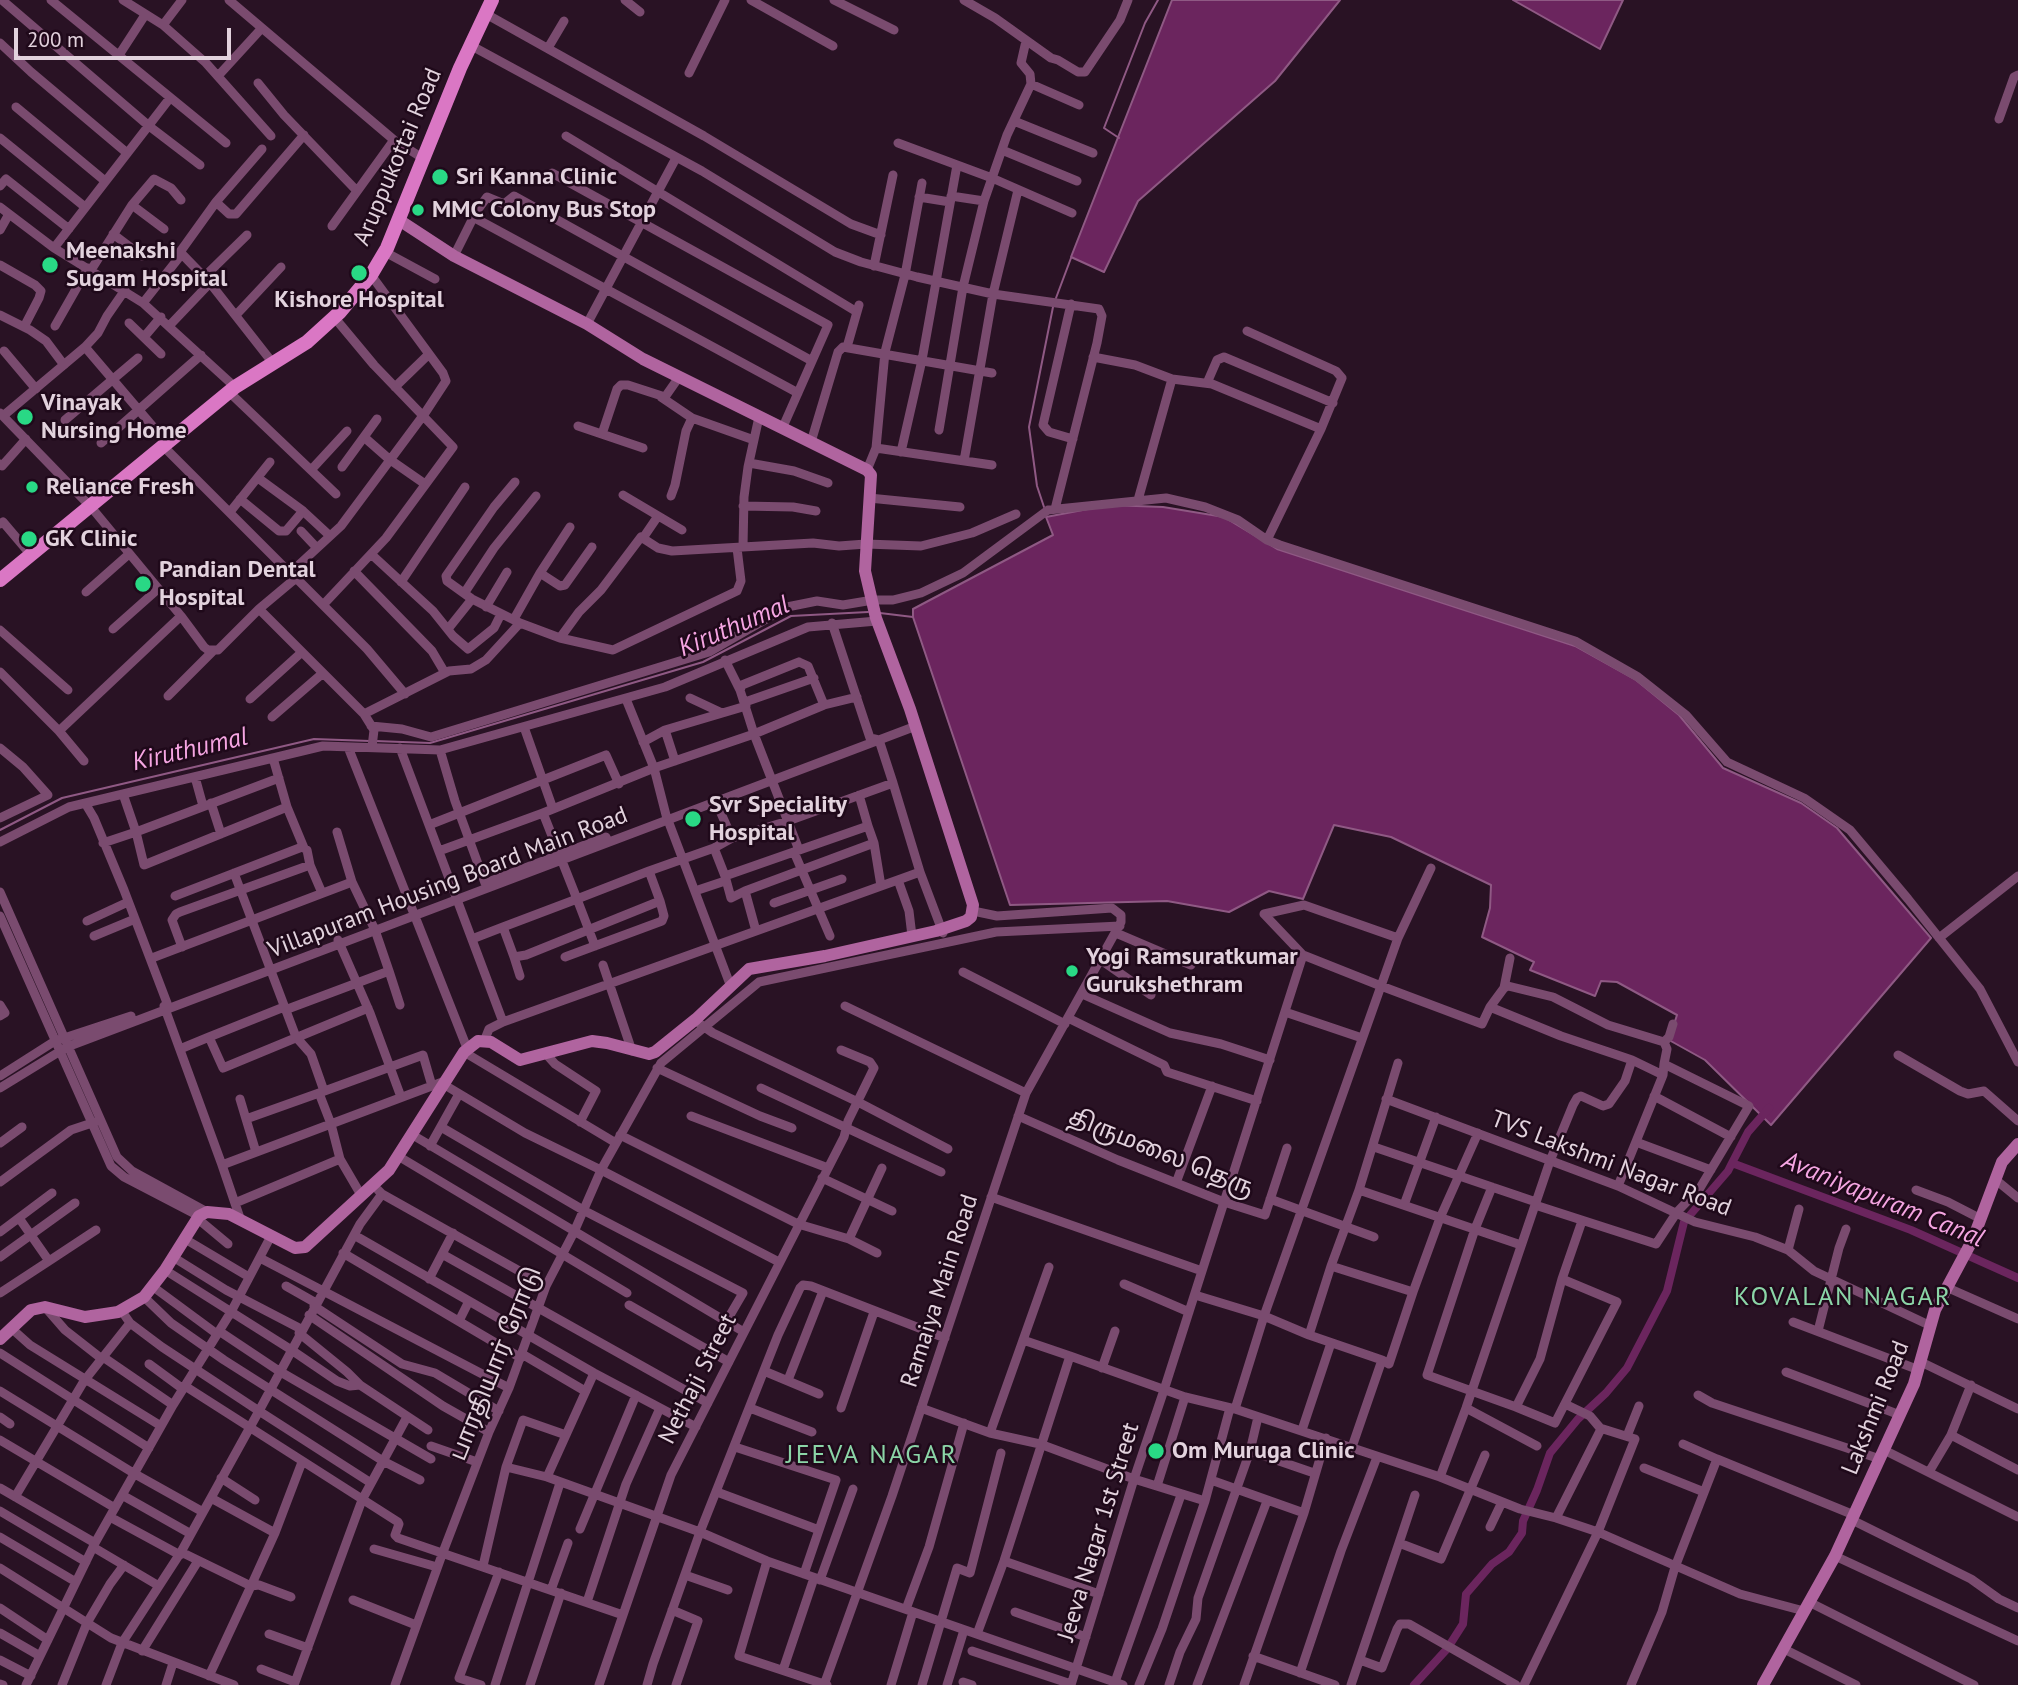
<!DOCTYPE html>
<html>
<head>
<meta charset="utf-8">
<style>
	body { margin:0 }
	#map { position:relative; width:2018px; height:1685px; overflow:hidden; background:#291224; font-family:"PT Sans",sans-serif }
	canvas { display:block }
	.scale { position:absolute; left:14px; top:28px; width:217px; height:32px; box-sizing:border-box; border:4px solid #e2d2dd; border-top:0; padding-left:9px; font-size:21px; line-height:24px; white-space:nowrap; color:#e2d2dd; -webkit-text-stroke:5px #1f091a; paint-order:stroke }
</style>
</head>
<body>
<div id="map">
<canvas width="2018" height="1685"></canvas>
<div class="scale">200 m</div>
</div>
<script>
const context = document.querySelector('canvas').getContext('2d');
context.lineJoin = 'round';
function fillPath(path, color) {
  context.fillStyle = color;
  context.fill(path, 'evenodd');
}
function toPath(rows) {
  const path = new Path2D();
  for (const r of rows) {
    path.moveTo(r[0], r[1]);
    for (let i = 2; i < r.length; i += 2) path.lineTo(r[i], r[i + 1]);
  }
  return path;
}
function strokePath(path, color, width, dash) {
  context.strokeStyle = color;
  context.lineWidth = width;
  context.lineCap = dash ? 'butt' : 'round';
  context.setLineDash(dash || []);
  context.stroke(path);
}
function write(font, color, halo, rows, align = 'center') {
  context.font = font + ' "PT Sans","Noto Sans Tamil",sans-serif';
  context.lineWidth = 5;
  context.setLineDash([]);
  context.textBaseline = 'middle';
  context.strokeStyle = halo;
  context.fillStyle = color;
  for (const [text, x, y, turn = 0] of rows) {
    context.save();
    context.translate(x, y);
    context.rotate((+turn || 0) * Math.PI / 180);
    context.textAlign = isNaN(turn) ? turn : align;
    if (halo) context.strokeText(text, 0, 0);
    context.fillText(text, 0, 0);
    context.restore();
  }
}
const water = toPath([
	[1172,0,1340,0,1275,81,1138,201,1104,272,1071,257,1172,0],
	[1513,0,1623,0,1600,49,1513,0],
	[1109,505,1163,507,1224,517,1277,549,1575,646,1636,680,1679,715,1723,768,1801,803,1837,828,1931,938,1771,1125,1705,1060,1669,1040,1677,1015,1617,982,1601,981,1595,996,1530,970,1534,962,1482,937,1490,908,1491,885,1391,837,1334,825,1303,899,1269,891,1229,912,1167,901,1010,905,913,617,913,609,1053,535,1046,517,1109,505]
]);
const stream = toPath([
	[1119,138,1104,128,1145,23,1158,0],
	[1056,298,1071,258],
	[1044,507,1037,486,1029,427,1053,307],
	[880,613,913,617],
	[375,741,430,743,703,662,791,616,868,612],
	[0,830,62,798,314,739,370,741]
]);
const canal = toPath([
	[1732,1163,1748,1132,1769,1108],
	[1414,1685,1447,1649,1463,1624,1466,1594,1492,1564,1509,1552,1522,1533,1523,1521,1537,1490,1550,1453,1578,1419,1606,1393,1627,1368,1667,1291,1684,1222,1728,1171,1732,1163,1911,1230,2018,1278]
]);
const street = toPath([
	[2,0,149,126,200,165],
	[51,0,226,143],
	[123,0,163,25,206,63,271,136],
	[229,0,394,140,424,159],
	[625,0,640,12],
	[751,0,833,46],
	[834,0,894,30],
	[964,0,995,18,1051,58,1058,60,1078,72,1085,72,1120,20,1128,0],
	[486,14,704,136,851,224,881,235],
	[163,25,182,0],
	[0,43,31,72,127,153],
	[470,45,702,171,835,252,861,262,917,277,993,294,1099,309,1102,316,1097,343,1055,509],
	[548,48,564,21],
	[119,55,145,15],
	[689,73,725,0],
	[218,76,261,29],
	[258,83,284,115,356,190],
	[1031,84,1079,105],
	[16,107,105,181],
	[1999,119,2014,77,2018,75],
	[1014,121,1093,153],
	[566,136,857,312],
	[0,138,85,207],
	[898,143,992,178,1072,213],
	[262,149,216,202,180,252,210,283,272,362],
	[1002,150,1077,181],
	[552,173,828,325,782,429],
	[0,186,6,179,69,229],
	[951,196,984,201],
	[919,197,950,202],
	[216,202,229,214,236,214,304,135],
	[132,205,164,229],
	[0,207,54,248,143,303,235,387],
	[473,217,798,393],
	[332,226,394,140],
	[0,230,9,214],
	[113,234,142,256],
	[54,248,170,98],
	[385,252,435,279],
	[454,256,476,212,487,197,504,204,514,196,812,361],
	[0,265,35,285,41,291,39,298,24,327],
	[874,266,893,175],
	[91,270,132,205,154,179,171,188,181,200],
	[204,277,247,235],
	[143,303,181,255],
	[1071,304,1043,425,1049,432,1073,439],
	[0,315,30,330,46,341,64,365],
	[236,315,281,267],
	[129,323,161,354],
	[587,324,676,158],
	[170,325,210,283],
	[55,326,88,268],
	[1247,331,1336,371,1342,378,1321,429,1267,540],
	[144,337,161,317],
	[85,347,98,333,107,316,125,290],
	[847,347,859,305],
	[4,351,36,389],
	[1093,357,1135,365,1172,379,1212,384,1321,429],
	[1207,383,1217,360,1224,357,1333,403],
	[395,387,429,354],
	[229,392,336,494],
	[661,397,692,418],
	[0,413,91,507,181,616,204,647,208,650,218,650,259,609,296,578,290,573,341,526,425,413,446,381,443,373,371,275],
	[3,416,85,347,166,442],
	[65,420,138,358],
	[578,426,643,448],
	[939,430,963,287,984,201,1007,135,1031,84,1030,74,1021,63,1026,41],
	[602,434,617,389,621,385,628,385,665,397,679,377],
	[364,437,389,459,425,484],
	[811,442,838,352,843,347,992,373],
	[101,443,201,355],
	[162,445,290,573],
	[876,448,992,465],
	[901,452,922,360,957,165],
	[964,461,993,294,1018,190],
	[749,463,794,471,828,483],
	[0,464,2,466,26,439],
	[342,467,377,419],
	[311,470,347,431],
	[867,470,876,448,885,352,905,275,922,183],
	[515,482,494,507,446,576,447,581,472,599,520,623],
	[623,495,682,530],
	[671,496,675,485,686,431,692,418,754,440],
	[869,498,960,507],
	[240,499,279,531,286,531,303,511,258,478],
	[1138,500,1172,379],
	[743,506,793,507,816,511],
	[303,511,330,536],
	[230,512,270,462],
	[0,524,3,522,31,555],
	[301,531,317,548],
	[643,538,658,516],
	[743,547,744,497,748,467,759,417],
	[371,554,433,611,453,636,468,649,494,628,501,614],
	[354,571,432,651,445,673],
	[540,573,560,586,565,585,592,547],
	[296,578,367,649,405,694],
	[401,582,465,487],
	[86,592,129,554],
	[465,592,494,548,536,496],
	[323,605,386,538,453,447,374,365,334,317],
	[486,607,507,572],
	[259,609,364,714,374,730,372,747],
	[514,619,540,573,570,527],
	[832,623,870,738,879,740,893,783],
	[113,629,158,589],
	[448,629,472,599],
	[0,630,68,690],
	[560,638,613,650,737,591,741,581,737,548],
	[725,660,740,690],
	[799,662,808,666,824,705,754,734,740,690,742,685,799,662],
	[0,672,59,731,181,616],
	[168,696,213,651],
	[690,698,722,713],
	[250,699,302,652],
	[626,699,654,768,666,815,731,987],
	[745,702,814,678],
	[824,705,857,697],
	[364,714,449,671,471,669,486,660,520,623,560,638,579,612,601,590,641,537,658,548,672,551,813,543,839,546,866,544,921,546,972,533,1016,514],
	[272,717,323,673],
	[371,726,402,729,431,737,709,652,787,607,817,601,843,605,873,600,893,600,921,593,963,573,1048,510,1166,498,1205,507,1238,520,1267,540,1280,545,1575,641,1638,677,1686,715,1727,762,1804,798,1850,830,1908,899,1980,989,2018,1062],
	[524,727,553,809],
	[59,731,84,761],
	[643,742,665,730],
	[348,747,467,1048],
	[0,748,23,767,48,795,0,818],
	[400,748,503,1022],
	[440,750,455,801,485,883],
	[675,761,665,730,746,706],
	[195,777,203,806],
	[123,794,136,832,279,778],
	[716,802,732,838],
	[85,803,94,818,124,890,167,1003],
	[211,803,221,834],
	[287,807,304,848],
	[429,825,606,755,619,784],
	[337,832,352,882],
	[0,842,69,807,323,746,440,750,665,687,808,627,877,621],
	[103,843,136,832,144,865,287,807,273,758],
	[874,843,881,886],
	[714,848,725,876,868,826,859,795],
	[439,851,543,813],
	[794,852,830,936],
	[649,871,577,899,543,813,654,768,754,734,799,850],
	[920,872,943,933],
	[234,873,296,1037,311,1054,324,1091],
	[725,876,731,898,745,891,874,843,868,826],
	[898,880,909,911,912,936],
	[491,881,606,837],
	[695,891,725,881],
	[745,891,756,931],
	[0,892,117,1157,132,1171,207,1212],
	[175,896,302,847,307,850,310,865],
	[774,903,842,879],
	[0,916,111,1166,124,1177,199,1216],
	[87,921,128,902],
	[503,927,577,899,595,946],
	[1116,933,1191,965],
	[94,936,135,919],
	[1398,938,1431,868],
	[1939,938,2018,876],
	[472,939,503,927,514,957,526,955,660,901,649,871,714,848,732,838,788,821,893,783,920,872,503,1022,489,1029,485,1039],
	[338,940,370,1013,401,1097],
	[182,947,172,920,176,914,180,912,310,865,322,893],
	[514,957,520,976],
	[565,957,662,921,664,916,660,901],
	[152,958,352,882,375,930,389,971],
	[1101,960,1151,995],
	[603,965,632,1051],
	[963,972,1065,1024],
	[1504,988,1510,958],
	[1082,994,1170,1033,1221,1044,1270,1060],
	[0,1005,5,1013,0,1016],
	[164,1006,222,1165,445,1081],
	[845,1006,1026,1093],
	[1490,1007,1504,988,1508,986,1553,997,1608,1025,1664,1042,1667,1049,1664,1064],
	[285,1010,389,971,400,1005],
	[1285,1012,1362,1038],
	[1068,1018,1164,1065,1167,1072,1257,1101],
	[700,1024,713,1033,858,1102,948,1149],
	[209,1037,284,1007],
	[1664,1042,1669,1037,1673,1024],
	[180,1049,209,1037,223,1068,368,1008],
	[464,1052,616,1143],
	[547,1055,555,1064,596,1091,580,1122],
	[1898,1055,1960,1091,1968,1094,1984,1091,2018,1121],
	[657,1068,760,1116,792,1128],
	[0,1076,55,1041,131,1016],
	[443,1084,525,1133,601,1170,779,1262],
	[0,1088,67,1047,916,726],
	[761,1088,941,1172],
	[1654,1096,1731,1137],
	[240,1099,246,1119],
	[1386,1099,1618,1186,1695,1222,1755,1237,1788,1250,1814,1271,1931,1326],
	[691,1116,828,1168],
	[1018,1116,1118,1160,1224,1202,1265,1215,1287,1148],
	[441,1127,583,1210,743,1293,726,1322],
	[411,1134,744,1332],
	[620,1135,798,1224,849,1239,877,1253],
	[1636,1142,1711,1170],
	[0,1143,22,1127],
	[430,1146,459,1094],
	[1374,1147,1536,1202],
	[256,1152,246,1119,319,1093],
	[398,1156,627,1293],
	[340,1159,361,1195],
	[222,1165,241,1221],
	[822,1178,892,1211],
	[1996,1180,2018,1198],
	[0,1182,71,1130,95,1122],
	[1176,1183,1212,1086],
	[1492,1187,1475,1229,1427,1375,1516,1407,1540,1359,1562,1279,1582,1221],
	[378,1190,382,1194,546,1286],
	[1359,1190,1521,1245],
	[1916,1190,1948,1202,1981,1219],
	[991,1197,1202,1271],
	[1270,1199,1374,1237],
	[235,1203,340,1159,331,1124,319,1093,423,1055,432,1086],
	[1404,1205,1436,1117],
	[1535,1205,1656,1244,1677,1212,1700,1188,1749,1106,1664,1064,1663,1075],
	[198,1219,228,1244],
	[0,1232,52,1193],
	[354,1235,469,1301,459,1321],
	[185,1239,249,1277],
	[849,1239,882,1168],
	[1788,1250,1799,1209],
	[343,1253,521,1358],
	[442,1254,708,1403],
	[0,1257,75,1203],
	[173,1257,226,1290,301,1329],
	[260,1258,509,1388],
	[49,1261,96,1230],
	[165,1270,290,1349,337,1381,350,1386,360,1385],
	[429,1279,453,1233],
	[1124,1284,1189,1312],
	[152,1286,217,1334],
	[286,1286,316,1303],
	[1946,1287,2018,1319],
	[1413,1292,1440,1218,1478,1133],
	[0,1293,49,1261,19,1218],
	[1195,1295,1264,1316,1309,1335,1382,1360,1352,1447],
	[144,1297,171,1323,224,1360,383,1461,420,1480],
	[469,1301,594,1373,696,1427],
	[629,1305,729,1362],
	[314,1306,402,1364,435,1373,499,1411],
	[45,1307,65,1330,102,1359],
	[309,1315,443,1406,489,1432],
	[1793,1322,1919,1370],
	[130,1323,162,1347,259,1411,360,1224,382,1194],
	[11,1328,30,1345,161,1426],
	[219,1331,279,1371,431,1459],
	[1818,1331,1839,1248,1846,1229],
	[299,1333,347,1372,360,1385,428,1430],
	[1309,1335,1331,1266],
	[1023,1340,1070,1356],
	[0,1353,149,1448],
	[522,1354,585,1391],
	[103,1357,173,1405],
	[1382,1360,1389,1364,1413,1292,1331,1266,1359,1190,1398,1063],
	[1921,1362,2018,1409],
	[149,1364,183,1389],
	[1102,1368,1115,1331],
	[764,1371,819,1394],
	[1786,1372,1900,1415],
	[788,1380,823,1291],
	[185,1386,398,1522,399,1524,395,1535,398,1538,623,1615],
	[0,1391,135,1474,203,1512],
	[1698,1395,1712,1403,1880,1459],
	[1516,1407,1555,1423,1617,1302,1562,1279],
	[750,1408,812,1432],
	[841,1408,874,1312],
	[921,1408,990,1433,1040,1444,1134,1479,1205,1501],
	[1466,1408,1537,1446],
	[1235,1409,1264,1316,1381,986,1398,938,1304,905,1264,914,1303,955,1381,986,1482,1024,1490,1007,1561,1036,1632,1060,1663,1075,1618,1186],
	[0,1417,10,1424],
	[1302,1430,1331,1343],
	[990,1433,1049,1267],
	[1951,1435,1971,1385],
	[1627,1436,1639,1406],
	[0,1440,115,1508],
	[1683,1444,1717,1459],
	[431,1446,477,1462],
	[735,1447,836,1480,804,1574],
	[1884,1450,2018,1517],
	[1250,1451,1314,1473],
	[506,1467,523,1420,566,1435],
	[1644,1468,1704,1492],
	[1929,1472,1951,1435,2018,1470],
	[547,1477,594,1373],
	[1440,1477,1466,1408,1550,1161,1573,1105,1577,1098,1581,1096,1603,1106,1609,1104,1625,1081,1632,1060],
	[221,1478,255,1500],
	[1211,1480,1304,1513],
	[1157,1486,1185,1397],
	[0,1488,95,1543],
	[717,1492,819,1530],
	[122,1495,191,1534],
	[1415,1495,1399,1543,1441,1559,1485,1455],
	[15,1497,84,1381,130,1323,121,1310],
	[211,1498,275,1533],
	[0,1511,86,1562],
	[110,1517,180,1555],
	[1556,1518,1601,1429,1590,1416,1565,1404],
	[1852,1520,1971,1579,1999,1599,2018,1608],
	[1490,1527,1502,1502],
	[580,1529,636,1395],
	[0,1537,76,1582],
	[93,1547,159,1586],
	[374,1549,437,1567],
	[181,1552,251,1586,209,1676],
	[1835,1556,2018,1641],
	[767,1561,739,1656,827,1685],
	[1004,1561,1099,1594],
	[483,1566,506,1467,547,1477,700,1532,767,1561,1123,1685],
	[0,1568,111,1638,234,1685],
	[685,1575,728,1590],
	[820,1580,853,1489],
	[251,1586,275,1533,302,1462],
	[251,1586,259,1585,291,1597],
	[551,1590,568,1543],
	[353,1600,416,1625],
	[587,1602,626,1484,660,1408],
	[1809,1602,1974,1685],
	[0,1608,48,1640],
	[906,1609,929,1547,964,1423],
	[672,1610,698,1621,676,1685],
	[1015,1612,1086,1637],
	[0,1633,40,1656],
	[269,1634,308,1648],
	[977,1634,1004,1561,1070,1356,1185,1397,1235,1409,1440,1477,1520,1509,1556,1518,1598,1532,1740,1594,1804,1611],
	[1784,1649,1856,1685],
	[142,1651,198,1561],
	[972,1651,1071,1684],
	[1253,1656,1335,1685],
	[0,1660,31,1676],
	[1360,1660,1382,1668,1397,1629,1400,1624,1409,1624,1516,1685],
	[261,1669,295,1682],
	[783,1670,814,1578],
	[1300,1673,1341,1551,1377,1457],
	[963,1682,972,1685],
	[1115,1682,1181,1495],
	[0,1684,3,1685],
	[26,1685,95,1543,173,1405,231,1312,271,1236],
	[62,1685,87,1623,110,1584,124,1565],
	[106,1685,122,1643,181,1552,259,1411,371,1483],
	[166,1685,173,1663],
	[294,1685,362,1500,407,1417],
	[395,1685,443,1552,489,1432,509,1388,546,1286,574,1232,601,1170,661,1063,759,982,996,932,1120,926],
	[481,1685,459,1678,499,1572],
	[495,1685,560,1483],
	[530,1685,561,1593],
	[599,1685,671,1475,844,1137,848,1121,874,1068,870,1062,841,1050],
	[647,1685,653,1664,700,1532,778,1335,800,1288,803,1285,811,1286,945,1338],
	[824,1685,892,1496,1026,1093,1121,922,1121,915,1112,908,997,916,973,911],
	[891,1685,913,1612],
	[922,1685,957,1568,970,1573,1001,1453],
	[947,1685,964,1630],
	[1071,1685,1134,1479,1164,1390,1303,955],
	[1139,1685,1162,1629,1205,1501,1230,1408],
	[1169,1685,1180,1652,1196,1619,1198,1598,1250,1451,1258,1417],
	[1197,1685,1267,1501],
	[1244,1685,1304,1513,1326,1438],
	[1351,1685,1399,1543],
	[1524,1685,1598,1532,1635,1439,1600,1428],
	[1631,1685,1662,1612,1675,1567,1717,1459,1854,1515]
]);
const secondary = toPath([
	[0,1339,31,1310,45,1307,85,1317,118,1312,144,1297,165,1270,199,1216,207,1212,229,1214,295,1248,305,1247,389,1170,464,1052,478,1041,491,1042,520,1060,592,1041,607,1043,649,1054,655,1052,696,1019,749,969,825,956,936,931,966,921,971,917,973,905,910,709,876,618,865,571,871,475,867,470,643,359,587,324,454,256,399,220],
	[1763,1685,1835,1556,1914,1384,1935,1310,1973,1239,2002,1162,2018,1144]
]);
const primary = toPath([
	[0,580,235,387,307,342,340,312,371,275,387,248,460,68,492,0]
]);
const markers = [
	[440,177,9,"#29d885"],
	[418,210,7,"#29d885"],
	[50,265,9,"#29d885"],
	[359,273,9,"#29d885"],
	[25,417,9,"#29d885"],
	[32,487,7,"#29d885"],
	[29,539,9,"#29d885"],
	[143,584,9,"#29d885"],
	[693,819,9,"#29d885"],
	[1072,971,7,"#29d885"],
	[1156,1451,9,"#29d885"]
];
const streetNames = [
	["Aruppukottai Road",398,157,-67],
	["Villapuram Housing Board Main Road",448,883,-21],
	["திருமலை தெரு",1161,1153,22],
	["TVS Lakshmi Nagar Road",1611,1164,21],
	["Ramaiya Main Road",940,1291,-72],
	["பாரதியார் ரோடு",496,1364,-68],
	["Nethaji Street",698,1379,-63],
	["Lakshmi Road",1876,1408,-68],
	["Jeeva Nagar 1st Street",1099,1532,-73]
];
const poiNames = [
	["Sri Kanna Clinic",456,177],
	["MMC Colony Bus Stop",432,210],
	["Meenakshi",66,251],
	["Sugam Hospital",66,279],
	["Kishore Hospital",359,300,"center"],
	["Vinayak",41,403],
	["Nursing Home",41,431],
	["Reliance Fresh",46,487],
	["GK Clinic",45,539],
	["Pandian Dental",159,570],
	["Hospital",159,598],
	["Svr Speciality",709,805],
	["Hospital",709,833],
	["Yogi Ramsuratkumar",1086,957],
	["Gurukshethram",1086,985],
	["Om Muruga Clinic",1172,1451]
];
const waterNames = [
	["Kiruthumal",734,627,-23],
	["Kiruthumal",190,750,-13],
	["Avaniyapuram Canal",1883,1200,22]
];
const neighbourhoodNames = [
	["KOVALAN NAGAR",1843,1298],
	["JEEVA NAGAR",872,1456]
];
fillPath(water, '#6b255e');
strokePath(water, '#8f5984', 2);
strokePath(stream, '#8f5984', 2);
strokePath(canal, '#6b255e', 8);
strokePath(street, '#7a4b6f', 9);
strokePath(secondary, '#b0649f', 12);
strokePath(primary, '#da77c4', 14);
for (const [x, y, r, color] of markers) {
  const dot = new Path2D();
  dot.arc(x, y, r, 0, 2 * Math.PI);
  context.fillStyle = color;
  context.fill(dot);
  strokePath(dot, '#1f091a', 2.5);
}
write('24px', '#e2d2dd', '#1f091a', streetNames);
write('bold 24px', '#e2d2dd', '#1f091a', poiNames, 'left');
write('italic 26px', '#f5a5e2', '#1f091a', waterNames);
context.letterSpacing = '2px';
write('26px', '#8bd5a7', '#1f091a', neighbourhoodNames);
context.letterSpacing = '0px';
</script>
</body>
</html>
